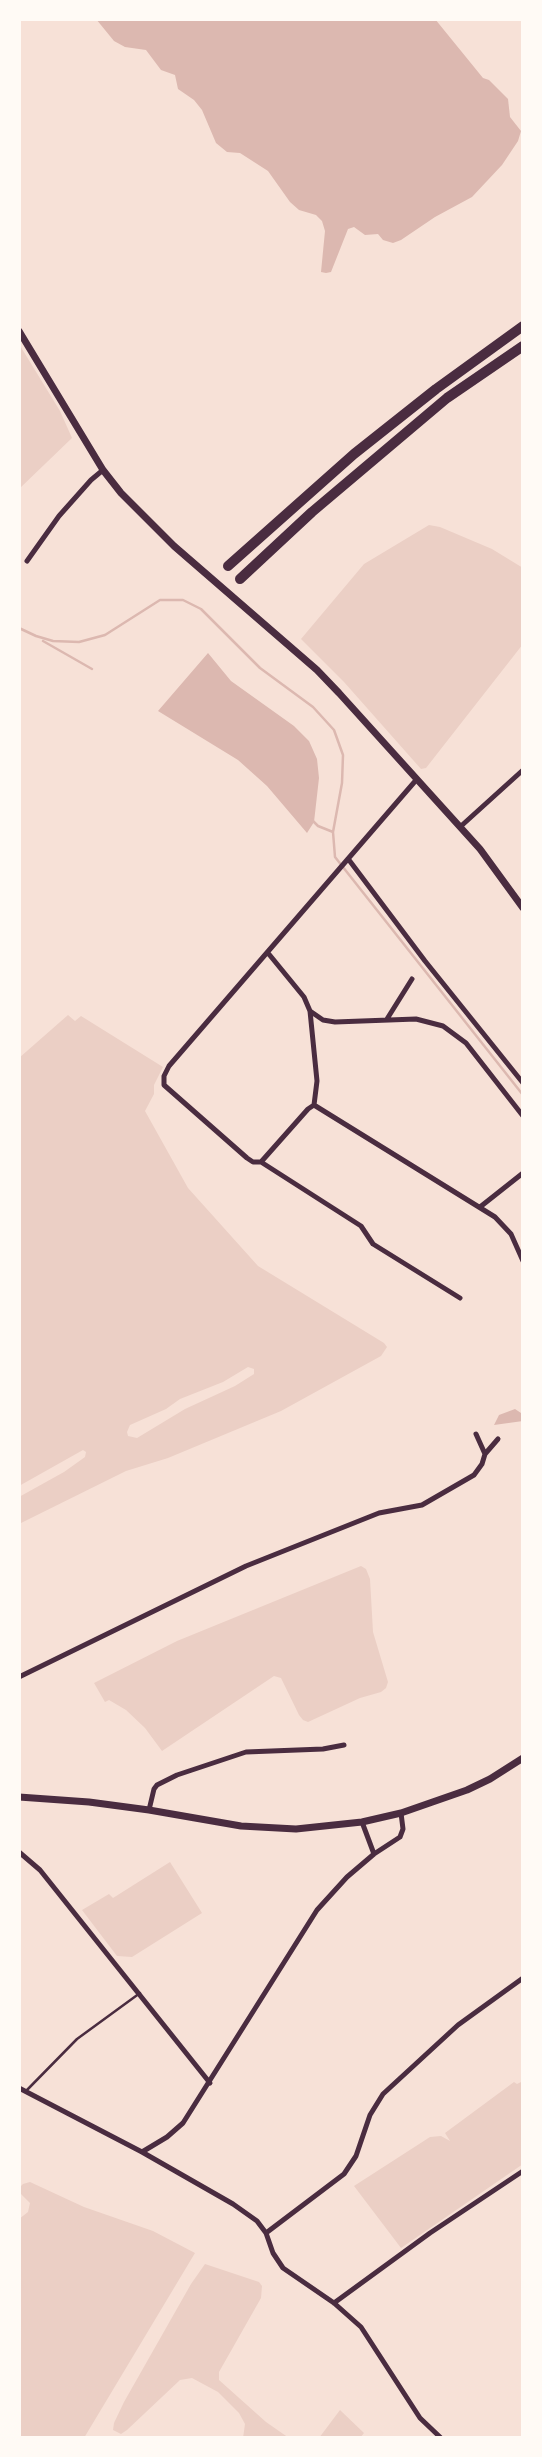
<!DOCTYPE html>
<html>
<head>
<meta charset="utf-8">
<style>
	body { margin:0 }
	#map { position:relative; width:542px; height:2457px; overflow:hidden; background:#f7e1d7; font-family:"Fira Sans",sans-serif }
	canvas { display:block }
	.frame { position:absolute; inset:0; border:21px solid #fffaf5; pointer-events:none }
</style>
</head>
<body>
<div id="map">
<canvas width="542" height="2457"></canvas>
<div class="frame"></div>
</div>
<script>
const context = document.querySelector('canvas').getContext('2d');
context.lineJoin = 'round';
function fillPath(path, color) {
  context.fillStyle = color;
  context.fill(path, 'evenodd');
}
function toPath(rows) {
  const path = new Path2D();
  for (const r of rows) {
    path.moveTo(r[0], r[1]);
    for (let i = 2; i < r.length; i += 2) path.lineTo(r[i], r[i + 1]);
  }
  return path;
}
function strokePath(path, color, width, dash) {
  context.strokeStyle = color;
  context.lineWidth = width;
  context.lineCap = dash ? 'butt' : 'round';
  context.setLineDash(dash || []);
  context.stroke(path);
}
const green = toPath([
	[19,344,60,411,72,438,19,489],
	[429,525,440,527,492,549,523,568,523,644,426,768,421,769,344,682,301,639,364,564],
	[68,1015,75,1021,81,1016,163,1067,154,1085,154,1094,145,1111,188,1188,258,1266,384,1343,387,1347,381,1356,281,1411,168,1458,126,1471,19,1524,19,1497,64,1472,85,1457,86,1452,83,1450,19,1486,19,1058],
	[248,1367,254,1369,254,1374,235,1386,185,1409,142,1435,137,1438,128,1436,127,1432,130,1425,166,1409,180,1399,223,1382],
	[361,1566,366,1569,370,1579,373,1632,388,1682,386,1688,381,1692,360,1698,308,1722,303,1720,299,1715,281,1678,274,1676,162,1751,145,1728,126,1710,109,1700,105,1702,94,1683,177,1641],
	[170,1862,202,1913,132,1957,117,1956,82,1910,109,1894,113,1898],
	[514,2082,517,2084,521,2082,523,2084,523,2164,401,2248,354,2186,430,2137,441,2136,450,2141,445,2133],
	[30,2182,84,2207,153,2231,195,2253,84,2438,19,2438,19,2219,28,2212,30,2203,21,2194,19,2188,23,2184],
	[205,2264,259,2282,262,2286,261,2298,219,2372,219,2380,266,2422,289,2438,243,2438,245,2424,239,2413,218,2392,192,2378,180,2380,127,2430,121,2434,113,2430,114,2423,124,2402,191,2284],
	[340,2410,364,2433,360,2438,319,2438]
]);
const water = toPath([
	[96,19,435,19,483,78,489,80,508,99,510,117,521,131,518,141,502,165,472,197,435,217,401,240,393,243,383,240,378,234,365,235,354,227,348,229,331,272,326,273,321,272,325,231,322,221,316,215,299,210,290,202,268,171,240,153,227,152,216,143,202,110,194,100,178,89,175,75,161,70,146,50,125,47,114,41],
	[208,653,231,681,294,726,309,741,317,759,319,778,314,822,307,833,267,786,238,760,158,711],
	[515,1409,521,1413,523,1421,494,1425,499,1415]
]);
const stream = toPath([
	[19,628,36,636,53,641,79,642,105,635,160,600,183,600,201,609,260,668,313,707,334,730,343,755,342,783,333,832,335,857,523,1095],
	[43,641,92,669],
	[312,820,318,826,333,832]
]);
const service = toPath([
	[26,2091,77,2039,140,1993]
]);
const minor = toPath([
	[27,561,59,516,91,480,103,470],
	[417,779,169,1066,164,1076,164,1085,247,1158,253,1162,261,1162,361,1226,373,1244,460,1298],
	[460,827,523,770],
	[349,860,425,961,523,1083],
	[268,953,304,997,310,1011,317,1081,314,1105],
	[310,1011,323,1020,335,1022,416,1019,443,1026,466,1043,523,1116],
	[387,1019,412,979],
	[314,1105,495,1217,511,1234,523,1261],
	[261,1162,308,1109,314,1105],
	[480,1207,523,1173],
	[476,1434,485,1454],
	[19,1677,246,1566,379,1513,422,1505,474,1475,482,1464,485,1454,498,1439],
	[149,1810,154,1789,157,1785,177,1775,246,1752,323,1749,344,1745],
	[362,1822,374,1854],
	[19,1852,40,1870,210,2083],
	[19,2088,142,2152,233,2204,257,2221,266,2233,273,2253,283,2268,334,2303,361,2327,420,2418,441,2438],
	[142,2152,167,2137,183,2123,317,1910,347,1877,374,1854,400,1837,403,1829,401,1813],
	[266,2233,344,2174,356,2156,370,2115,383,2094,458,2025,523,1978],
	[334,2303,430,2233,523,2171]
]);
const tertiary = toPath([
	[19,331,103,470,121,493,174,546,317,670,339,693,480,849,523,908],
	[19,1797,89,1802,149,1810,241,1826,296,1829,362,1822,401,1813,467,1790,490,1779,523,1758]
]);
const motorway = toPath([
	[228,566,354,454,436,389,523,326],
	[240,579,312,512,447,398,523,346]
]);
fillPath(green, '#ebcfc5');
fillPath(water, '#dcb8b0');
strokePath(stream, '#dcb8b0', 2.5);
strokePath(service, '#4a2c40', 2.5);
strokePath(minor, '#4a2c40', 5);
strokePath(tertiary, '#4a2c40', 7);
strokePath(motorway, '#4a2c40', 10);
</script>
</body>
</html>
